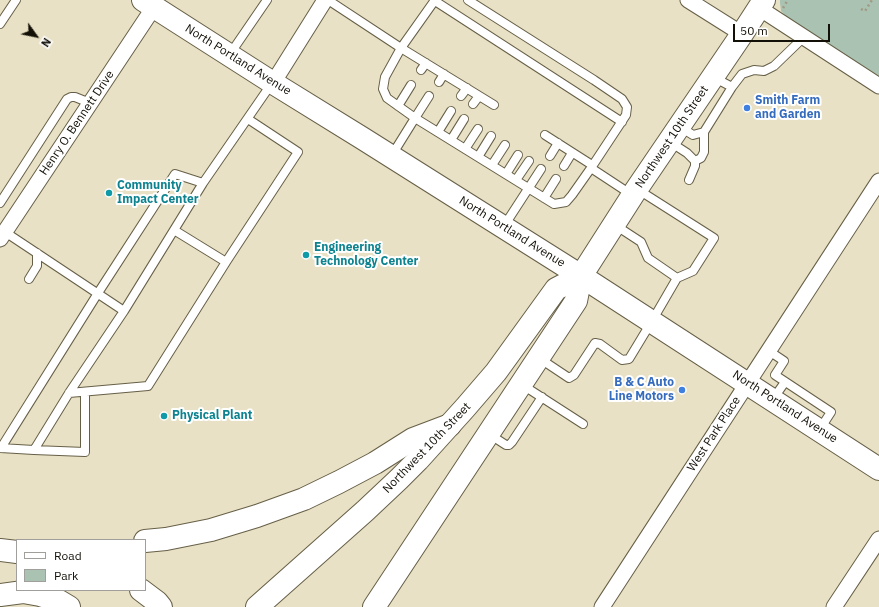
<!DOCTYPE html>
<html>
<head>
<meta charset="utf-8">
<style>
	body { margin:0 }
	#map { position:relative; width:879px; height:607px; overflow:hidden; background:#e9e1c5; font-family:"IBM Plex Sans",sans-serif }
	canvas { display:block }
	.legend { position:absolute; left:16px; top:539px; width:130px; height:52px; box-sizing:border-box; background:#fff; border:1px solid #a19f9c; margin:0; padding:5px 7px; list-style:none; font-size:12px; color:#131007 }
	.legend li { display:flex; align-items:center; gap:8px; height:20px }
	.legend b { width:20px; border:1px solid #a19f9c }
	.north { position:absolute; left:16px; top:16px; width:40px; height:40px; -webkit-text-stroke:3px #fff; paint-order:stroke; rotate:123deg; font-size:11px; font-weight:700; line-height:16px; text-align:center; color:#131007 }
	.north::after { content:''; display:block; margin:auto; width:14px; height:18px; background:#131007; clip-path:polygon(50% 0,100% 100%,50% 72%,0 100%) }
	.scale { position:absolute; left:733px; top:24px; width:97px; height:18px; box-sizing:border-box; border:2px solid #131007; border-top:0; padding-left:5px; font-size:12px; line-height:14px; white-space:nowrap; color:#131007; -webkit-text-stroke:3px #fff; paint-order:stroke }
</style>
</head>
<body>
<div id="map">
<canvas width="879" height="607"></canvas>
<ul class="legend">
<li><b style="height:5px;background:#fff"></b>Road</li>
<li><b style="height:11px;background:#aac2b1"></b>Park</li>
</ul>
<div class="north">N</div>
<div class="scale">50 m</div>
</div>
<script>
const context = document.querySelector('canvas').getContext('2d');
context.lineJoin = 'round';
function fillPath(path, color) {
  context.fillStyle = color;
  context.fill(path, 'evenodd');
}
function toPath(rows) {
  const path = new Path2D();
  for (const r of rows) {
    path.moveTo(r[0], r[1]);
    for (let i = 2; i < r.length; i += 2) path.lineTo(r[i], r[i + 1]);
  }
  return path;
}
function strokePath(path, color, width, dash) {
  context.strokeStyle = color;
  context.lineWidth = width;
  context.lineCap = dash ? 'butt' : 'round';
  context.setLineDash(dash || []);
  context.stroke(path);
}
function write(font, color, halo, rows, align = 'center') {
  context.font = font + ' "IBM Plex Sans",sans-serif';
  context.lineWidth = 4;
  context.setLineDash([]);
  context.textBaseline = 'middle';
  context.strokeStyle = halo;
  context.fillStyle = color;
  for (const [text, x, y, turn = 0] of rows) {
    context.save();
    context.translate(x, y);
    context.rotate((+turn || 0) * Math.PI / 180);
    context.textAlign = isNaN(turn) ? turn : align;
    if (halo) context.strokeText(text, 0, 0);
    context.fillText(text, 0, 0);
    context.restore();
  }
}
const green = toPath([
	[780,0,879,0,879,76,845,55,788,18,781,11,780,3]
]);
const path = toPath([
	[783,8,786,3,787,0],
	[861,9,865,11,872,0]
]);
const lane = toPath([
	[328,0,401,48,385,77,383,89,387,98,415,118,392,155],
	[435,0,401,48,494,105],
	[468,0,594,80,622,99,627,107,626,115,591,168,632,195],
	[435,1,622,122],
	[0,24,16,0],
	[230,54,267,0],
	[421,70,426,63],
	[713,77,732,87,742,74,754,70,764,71,774,66,804,37],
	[439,82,444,74],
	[429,96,415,118,554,204,566,202,572,195,591,168],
	[461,96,467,88],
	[473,104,479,96],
	[398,106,411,85],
	[680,127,693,135,704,132,732,87],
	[438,132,451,111],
	[545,135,592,165],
	[451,140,464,119],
	[670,142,687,153,695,161,695,166,689,180],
	[465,149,478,129],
	[550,156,558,143],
	[478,157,491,136],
	[695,161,701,158,704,152,704,132],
	[492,165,505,145],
	[564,166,572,153],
	[506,174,518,155],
	[516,180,529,161],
	[544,198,556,179],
	[0,203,67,99,71,97,75,97,90,103],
	[615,225,641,242,648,258,677,278,693,271,714,238,637,189],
	[504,226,541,169],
	[174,230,226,262,298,152,248,119],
	[5,232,124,311],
	[29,279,37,266,37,253],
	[769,351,784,361,775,375,831,412,820,429],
	[539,358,569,378,574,375,595,343,600,344,622,360,629,359,652,321,677,278],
	[521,384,583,424],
	[69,393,148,386,226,262],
	[773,399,785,382],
	[489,434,506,445,509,445,512,442,542,397],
	[0,448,34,450,69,393,124,311,203,183,272,83],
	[1,448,98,293,175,174,203,183],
	[34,450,85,452,85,392]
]);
const street = toPath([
	[688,0,742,34],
	[759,8,879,86],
	[273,83,325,0],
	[0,239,154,7],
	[602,607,879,181],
	[834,607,879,539]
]);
const secondary = toPath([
	[143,0,273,83,362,138,581,276,879,469],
	[257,607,365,511,399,479,418,460,465,408,496,372,556,289,581,276],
	[374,607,576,301,581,276,636,190,742,34,764,0]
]);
const highway = toPath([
	[145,541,166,539,211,530,257,516,304,499,339,482,375,463,413,439,450,425],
	[0,550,17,552],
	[141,590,157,602,161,607],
	[0,595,23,592,40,595,59,601,69,607]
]);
const markers = [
	[747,108,4,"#3f7fe0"],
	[109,193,4,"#0f9aa8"],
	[306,255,4,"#0f9aa8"],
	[682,390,4,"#3f7fe0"],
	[164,416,4,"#0f9aa8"]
];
const streetNames = [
	["North Portland Avenue",238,60,32],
	["Henry O. Bennett Drive",77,123,-56],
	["Northwest 10th Street",672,137,-56],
	["North Portland Avenue",512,232,32],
	["North Portland Avenue",785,407,33],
	["West Park Place",714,434,-57],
	["Northwest 10th Street",427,448,-46]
];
const shopNames = [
	["Smith Farm",755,101],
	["and Garden",755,115],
	["B & C Auto",674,383,"right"],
	["Line Motors",674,397,"right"]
];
const cultureNames = [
	["Community",117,186],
	["Impact Center",117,200],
	["Engineering",314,248],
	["Technology Center",314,262],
	["Physical Plant",172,416]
];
fillPath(green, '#aac2b1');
strokePath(lane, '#665f47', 10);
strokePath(street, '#665f47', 17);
strokePath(secondary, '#665f47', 24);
strokePath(highway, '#665f47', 24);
strokePath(path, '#a09984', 2.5, [2, 3]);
strokePath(lane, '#fff', 8);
strokePath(street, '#fff', 15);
strokePath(secondary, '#fff', 22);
strokePath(highway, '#fff', 22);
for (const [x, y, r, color] of markers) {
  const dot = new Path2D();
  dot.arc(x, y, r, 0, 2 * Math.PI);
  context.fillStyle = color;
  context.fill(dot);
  strokePath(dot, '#fff', 1.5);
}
write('12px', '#131007', '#fff', streetNames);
write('bold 12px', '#366cbe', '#fff', shopNames, 'left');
write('bold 12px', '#0d838f', '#fff', cultureNames, 'left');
</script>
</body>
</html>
